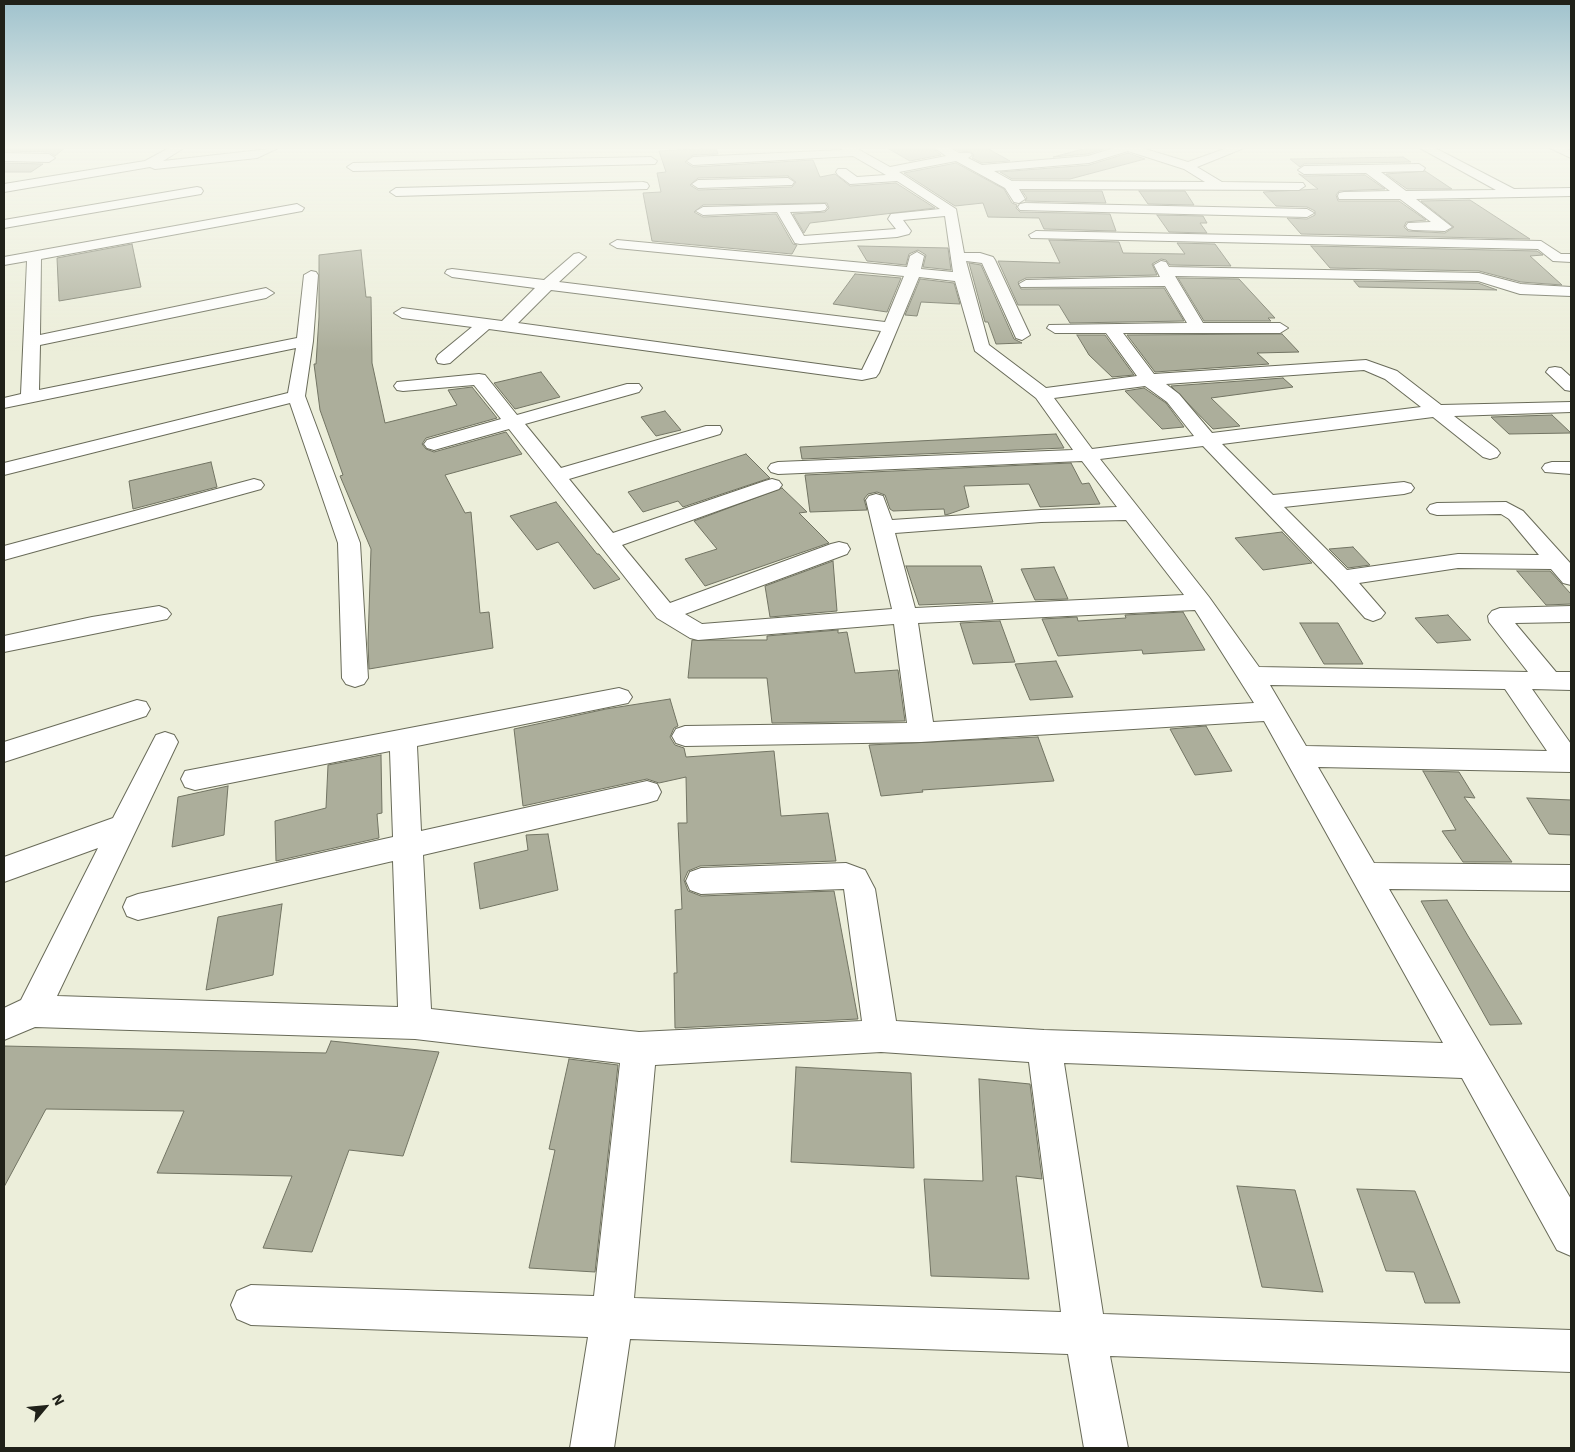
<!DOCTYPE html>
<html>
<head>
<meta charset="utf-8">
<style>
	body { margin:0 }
	#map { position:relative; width:1575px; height:1452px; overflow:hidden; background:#eceeda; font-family:"IBM Plex Sans",sans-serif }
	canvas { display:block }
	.frame { position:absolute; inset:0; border:5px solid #202119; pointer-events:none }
	.north { position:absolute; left:20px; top:1382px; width:50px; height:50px; -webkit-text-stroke:4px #eceeda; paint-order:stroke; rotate:62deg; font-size:14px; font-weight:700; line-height:20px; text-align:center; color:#202119 }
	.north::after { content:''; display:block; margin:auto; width:18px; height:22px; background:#202119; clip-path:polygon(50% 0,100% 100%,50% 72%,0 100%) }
</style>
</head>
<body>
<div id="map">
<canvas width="1575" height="1452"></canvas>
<div class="frame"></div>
<div class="north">N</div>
</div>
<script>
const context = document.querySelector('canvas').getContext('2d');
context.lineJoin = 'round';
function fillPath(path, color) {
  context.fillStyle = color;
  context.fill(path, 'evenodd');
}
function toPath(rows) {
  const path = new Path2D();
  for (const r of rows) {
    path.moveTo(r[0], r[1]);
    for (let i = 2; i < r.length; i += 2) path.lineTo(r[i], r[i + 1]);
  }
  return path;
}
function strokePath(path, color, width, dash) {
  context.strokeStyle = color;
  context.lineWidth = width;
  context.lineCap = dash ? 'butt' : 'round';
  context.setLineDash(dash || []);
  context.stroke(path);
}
const building = toPath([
	[4,148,65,148,55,156,49,152,4,151,4,148],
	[716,148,718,154,693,155,685,162,693,167,813,160,820,177,835,174,850,186,896,183,935,208,810,223,804,233,793,214,825,212,829,208,827,203,703,205,694,212,703,217,776,214,793,244,797,245,792,254,652,241,643,193,661,192,657,173,666,172,659,151,716,148],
	[788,176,796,182,792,187,698,190,690,185,698,178,788,176],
	[887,148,933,148,941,155,910,161,887,148],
	[954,148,987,148,1010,161,982,163,972,158,974,155,971,152,959,151,954,148],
	[1087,148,1107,148,1088,154,1053,157,1087,148],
	[1128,153,1145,159,1070,179,1012,179,1000,172,1089,165,1128,153],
	[1403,157,1411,162,1304,164,1300,167,1290,159,1403,157],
	[4,163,43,164,31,172,4,172,4,163],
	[956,163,1004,189,1012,203,1017,205,1016,208,1020,212,1110,214,1116,231,1044,229,1039,218,988,217,983,203,955,206,904,173,956,163],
	[1425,171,1452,189,1407,189,1386,174,1425,171],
	[1299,174,1304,176,1365,175,1385,189,1339,191,1336,195,1338,201,1399,201,1426,220,1406,222,1404,227,1408,231,1445,233,1454,227,1421,201,1470,200,1530,239,1301,234,1287,218,1307,219,1315,215,1315,211,1307,207,1276,206,1263,192,1318,189,1299,174],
	[1022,191,1102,191,1106,203,1025,201,1027,198,1022,191],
	[1139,191,1185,191,1194,205,1148,204,1139,191],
	[1157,215,1203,216,1207,223,1200,223,1207,233,1169,232,1157,215],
	[1049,240,1119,242,1123,253,1185,254,1177,243,1215,244,1231,266,1170,265,1166,260,1161,259,1152,264,1157,275,1026,278,1018,282,1021,289,1164,288,1184,321,1070,323,1059,305,1018,305,998,261,1060,263,1049,240],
	[132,244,141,287,59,301,57,258,132,244],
	[858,246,948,248,951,270,923,267,926,255,918,250,909,254,906,265,867,261,858,246],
	[1311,246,1537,251,1543,255,1530,256,1562,285,1521,282,1479,271,1330,268,1311,246],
	[361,250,366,297,371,297,372,363,385,423,457,405,448,390,472,387,497,418,426,438,422,444,426,449,434,452,506,432,522,454,445,475,465,513,471,512,480,613,489,612,493,648,369,669,368,643,371,549,340,476,343,475,320,410,314,364,316,364,319,317,319,255,361,250],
	[969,263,981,265,1014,339,1022,343,996,344,988,322,985,322,969,263],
	[855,274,901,278,887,312,833,304,855,274],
	[1178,278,1239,279,1275,318,1268,318,1271,321,1204,321,1178,278],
	[920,279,954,283,960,304,921,302,917,316,905,315,920,279],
	[1354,281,1478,283,1497,290,1359,287,1354,281],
	[1282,334,1299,352,1257,353,1269,364,1155,372,1127,335,1282,334],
	[1077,335,1105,335,1134,375,1112,377,1089,355,1077,335],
	[541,372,560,397,515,409,494,383,541,372],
	[1283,378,1293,387,1211,398,1240,426,1213,429,1171,386,1283,378],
	[1144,388,1166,403,1184,427,1162,429,1125,391,1144,388],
	[665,411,681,430,656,436,641,417,665,411],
	[1552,415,1571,433,1509,434,1491,417,1552,415],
	[1056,434,1064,448,802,459,800,447,1056,434],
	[746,454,770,478,683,507,678,501,643,512,628,492,746,454],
	[211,462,217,487,133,509,129,481,211,462],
	[1071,463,1082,484,1089,483,1100,504,1040,507,1029,484,964,486,969,507,949,514,945,515,944,509,893,511,890,509,885,495,877,492,868,494,864,499,867,510,810,512,805,475,1071,463],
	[782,488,807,512,799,513,829,543,705,586,685,559,717,549,694,521,782,488],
	[556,502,597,554,599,554,620,579,594,589,558,542,537,550,510,516,556,502],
	[1282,532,1312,563,1263,570,1235,538,1282,532],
	[1353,547,1370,565,1348,568,1329,549,1353,547],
	[833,561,837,611,770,617,765,586,833,561],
	[906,566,981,566,993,602,919,605,906,566],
	[1054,567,1068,599,1035,600,1021,569,1054,567],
	[1517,571,1550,571,1571,594,1571,604,1546,605,1517,571],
	[1183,612,1205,650,1143,654,1142,650,1058,656,1042,619,1077,617,1078,621,1126,618,1125,615,1183,612],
	[1448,615,1471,640,1437,643,1415,618,1448,615],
	[1000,621,1015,662,973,664,960,623,1000,621],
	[1300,623,1338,623,1363,664,1324,664,1300,623],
	[838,630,838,633,847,632,855,673,898,670,905,721,772,723,767,678,688,678,692,640,767,640,767,636,838,630],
	[1056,661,1073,697,1030,700,1015,664,1056,661],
	[670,699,678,726,674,728,670,737,675,745,684,748,686,757,774,751,781,816,828,813,836,861,700,866,688,871,684,880,688,891,701,896,834,891,858,1019,675,1028,674,973,677,973,675,910,682,909,678,823,687,823,686,777,659,783,647,779,523,806,514,729,606,709,670,699],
	[1206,726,1232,771,1195,775,1170,729,1206,726],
	[1038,737,1054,781,922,790,923,792,881,796,869,745,1038,737],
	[381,755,382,813,377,814,379,838,276,861,275,821,326,808,328,765,381,755],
	[1423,771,1459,772,1475,798,1464,797,1512,862,1463,862,1442,831,1456,830,1423,771],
	[228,786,224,835,172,847,178,797,228,786],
	[1527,798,1571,800,1571,835,1549,834,1527,798],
	[548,834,558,890,480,909,474,863,528,850,526,835,548,834],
	[1447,900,1468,936,1522,1024,1490,1025,1421,901,1447,900],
	[282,904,273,975,206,990,218,917,282,904],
	[331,1041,439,1052,403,1156,349,1150,312,1252,263,1248,292,1176,157,1173,184,1111,46,1109,4,1187,4,1046,326,1053,331,1041],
	[569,1059,618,1065,595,1272,529,1268,555,1150,549,1149,569,1059],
	[796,1067,911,1073,914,1168,791,1162,796,1067],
	[979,1079,1030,1084,1042,1179,1016,1176,1029,1279,931,1276,924,1179,983,1181,979,1079],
	[1237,1186,1295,1190,1323,1292,1262,1287,1237,1186],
	[1357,1189,1415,1191,1460,1303,1425,1303,1414,1272,1386,1271,1357,1189]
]);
const minor = toPath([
	[169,148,184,148,163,161,278,148,257,158,155,169,150,167,4,192,4,184,145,161,169,148],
	[841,148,856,148,890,167,946,156,935,148,950,148,959,153,970,153,972,155,968,158,982,165,1088,156,1114,148,1142,148,1188,162,1227,148,1244,148,1197,167,1222,182,1303,183,1305,186,1299,190,1019,189,1025,199,1019,203,1014,202,1005,188,956,161,899,172,956,209,964,253,980,253,993,257,995,260,1030,335,1022,340,1016,338,982,263,966,261,989,345,1046,388,1137,376,1106,333,1055,333,1047,328,1049,325,1187,323,1165,286,1021,287,1019,284,1026,280,1160,277,1154,265,1161,261,1166,262,1169,267,1479,273,1521,284,1571,287,1571,296,1520,294,1478,281,1175,276,1203,323,1280,323,1288,328,1280,333,1123,333,1154,374,1366,360,1397,371,1441,405,1571,402,1571,412,1454,416,1497,449,1500,453,1497,457,1490,459,1483,457,1433,417,1222,444,1273,495,1404,482,1411,484,1414,488,1411,492,1404,494,1284,507,1347,570,1458,554,1539,555,1509,519,1501,514,1437,515,1430,513,1427,509,1430,505,1437,503,1506,502,1523,511,1571,564,1571,585,1563,583,1551,569,1458,568,1359,583,1385,613,1381,618,1373,621,1365,618,1334,583,1203,446,1100,459,1209,597,1259,667,1528,672,1489,622,1488,616,1492,611,1500,608,1571,606,1571,622,1515,623,1556,672,1571,672,1571,690,1532,689,1571,744,1571,772,1318,767,1374,863,1571,865,1571,891,1389,889,1571,1199,1571,1256,1557,1250,1462,1078,1064,1063,1103,1314,1571,1330,1571,1372,1110,1356,1128,1448,1084,1448,1068,1354,630,1339,614,1448,570,1448,588,1337,251,1325,237,1319,231,1305,237,1291,251,1285,594,1296,620,1063,415,1039,35,1027,4,1040,4,1008,21,1000,98,848,4,882,4,857,113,818,156,735,165,732,174,735,178,742,57,996,398,1007,393,861,138,920,127,916,123,907,127,898,138,894,393,837,390,751,195,790,185,787,181,779,185,771,619,688,628,691,632,697,628,703,417,746,421,831,647,781,657,784,661,792,657,800,647,803,423,855,431,1009,639,1032,862,1021,844,889,701,894,690,890,686,881,690,872,701,868,846,863,865,870,875,889,896,1021,1044,1030,1443,1043,1264,721,921,742,685,746,676,743,672,736,676,729,685,726,907,723,894,624,698,640,690,638,657,618,509,429,434,450,427,448,424,444,427,440,501,419,474,385,403,391,397,390,394,386,397,382,479,374,485,375,517,415,627,384,639,384,642,388,639,392,525,424,561,468,706,426,720,426,722,430,720,434,569,479,613,533,765,481,772,479,779,481,782,485,779,489,622,545,670,603,831,544,839,542,847,544,850,549,847,554,685,614,702,624,892,609,866,500,869,496,876,494,883,496,892,520,1041,510,1117,507,1082,461,778,474,771,472,768,468,771,464,778,462,1073,450,1036,398,975,351,955,281,919,277,879,373,876,377,862,380,489,329,450,363,444,364,438,363,436,359,438,355,472,327,402,318,394,313,402,308,502,321,535,288,452,277,445,273,447,270,452,269,544,280,574,254,579,253,586,257,559,282,885,322,904,276,617,248,610,244,617,240,907,267,910,256,917,252,924,256,921,269,953,272,945,216,903,220,911,231,909,234,897,237,800,244,795,243,777,212,703,215,696,211,703,207,825,204,827,207,825,210,820,211,790,212,804,236,896,229,888,219,891,214,940,209,897,181,850,184,838,175,836,172,838,169,846,169,857,177,886,175,853,156,693,165,687,161,693,157,843,150,841,148],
	[1128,151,1184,169,1205,182,1012,181,994,171,1089,163,1128,151],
	[551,290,881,331,862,370,518,323,551,290],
	[1364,370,1385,379,1421,407,1212,433,1179,394,1166,384,1364,370],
	[1145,386,1167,402,1194,436,1092,449,1054,398,1145,386],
	[1126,520,1184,595,915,608,895,533,1041,522,1126,520],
	[1195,610,1254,703,933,722,918,623,1195,610],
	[1270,685,1505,689,1547,751,1306,746,1270,685],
	[881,1052,1029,1062,1061,1312,634,1298,655,1065,881,1052],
	[1420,148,1435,148,1514,189,1571,188,1571,196,1416,199,1452,227,1445,231,1413,230,1408,229,1406,226,1408,223,1431,222,1400,199,1339,199,1338,196,1339,193,1344,192,1390,191,1366,173,1304,174,1298,170,1304,166,1419,164,1425,168,1423,171,1381,172,1406,191,1496,190,1420,148],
	[1550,148,1566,148,1571,151,1571,158,1550,148],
	[4,153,49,154,55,158,49,162,4,161,4,153],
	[651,157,657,161,655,164,353,171,347,167,353,163,651,157],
	[788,178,794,182,792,185,698,188,692,184,698,180,788,178],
	[643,182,647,183,649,186,647,189,396,196,390,192,396,188,643,182],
	[197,187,201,188,203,191,201,194,4,228,4,220,197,187],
	[1025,203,1307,209,1314,213,1307,217,1020,210,1018,207,1020,204,1025,203],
	[297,204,304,208,302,211,41,259,40,335,266,288,274,293,266,298,40,345,39,390,297,338,304,275,311,271,316,272,318,275,313,341,305,396,360,543,368,678,364,684,355,687,346,684,342,678,338,543,290,403,4,475,4,463,288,393,296,348,4,408,4,398,21,394,27,261,4,265,4,257,297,204],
	[1036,231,1541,241,1561,254,1571,254,1571,262,1553,261,1538,249,1031,238,1029,235,1036,231],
	[1555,367,1561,368,1571,377,1571,391,1565,390,1546,372,1549,368,1555,367],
	[1552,462,1571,462,1571,474,1545,472,1542,468,1545,464,1552,462],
	[254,479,261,481,264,485,261,489,4,560,4,546,254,479],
	[159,606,167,609,171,614,167,619,4,652,4,636,92,617,159,606],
	[137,700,146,702,150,709,146,716,4,762,4,742,137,700]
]);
fillPath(building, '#acae9b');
strokePath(building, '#727463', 1);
strokePath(minor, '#696b59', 2);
fillPath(minor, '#fff');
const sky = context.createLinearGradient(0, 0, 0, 351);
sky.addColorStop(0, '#9fc2cd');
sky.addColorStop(0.42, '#f6f7ee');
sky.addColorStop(1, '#f6f7ee00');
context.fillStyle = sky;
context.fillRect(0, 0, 1575, 351);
</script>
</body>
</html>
